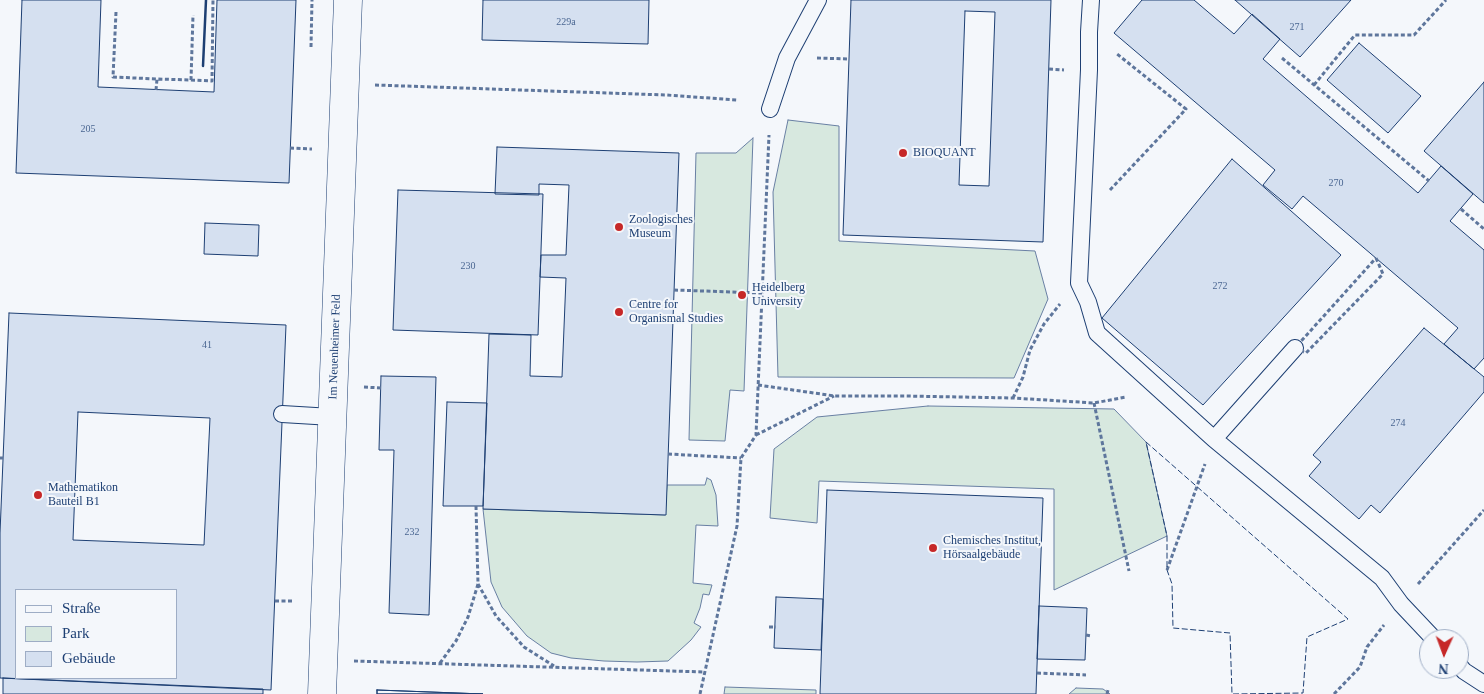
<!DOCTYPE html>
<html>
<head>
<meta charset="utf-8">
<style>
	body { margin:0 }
	#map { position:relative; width:1484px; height:694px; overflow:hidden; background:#f4f7fb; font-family:"Times New Roman",serif }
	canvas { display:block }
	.legend { position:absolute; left:15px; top:589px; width:162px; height:90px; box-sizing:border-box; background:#f4f7fb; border:1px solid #9eadc5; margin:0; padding:6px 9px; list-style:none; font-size:15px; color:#1d3f73 }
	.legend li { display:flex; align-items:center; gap:10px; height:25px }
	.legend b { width:25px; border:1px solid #9eadc5 }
	.north { position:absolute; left:1419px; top:629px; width:50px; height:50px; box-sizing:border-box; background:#f4f7fb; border:1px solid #9eadc5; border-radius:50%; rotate:182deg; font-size:14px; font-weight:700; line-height:20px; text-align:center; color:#1d3f73 }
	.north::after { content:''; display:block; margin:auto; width:18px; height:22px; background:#c62828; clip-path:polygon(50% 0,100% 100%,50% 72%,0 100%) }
</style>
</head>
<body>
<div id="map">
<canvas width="1484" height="694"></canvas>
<ul class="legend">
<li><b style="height:6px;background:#f4f7fb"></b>Straße</li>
<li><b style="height:14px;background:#d7e8df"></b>Park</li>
<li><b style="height:14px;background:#d5e0f0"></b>Gebäude</li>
</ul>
<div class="north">N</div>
</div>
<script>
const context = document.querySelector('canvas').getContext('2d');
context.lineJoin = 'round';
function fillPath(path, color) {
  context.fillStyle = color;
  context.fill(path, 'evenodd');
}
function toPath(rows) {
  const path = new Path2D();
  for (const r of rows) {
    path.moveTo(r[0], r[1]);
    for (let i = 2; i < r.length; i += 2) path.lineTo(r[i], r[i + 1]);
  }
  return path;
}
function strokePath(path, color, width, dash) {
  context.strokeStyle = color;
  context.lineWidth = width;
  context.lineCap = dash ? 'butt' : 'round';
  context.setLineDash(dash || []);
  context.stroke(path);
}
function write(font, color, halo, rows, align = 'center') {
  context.font = font + ' "Times New Roman",serif';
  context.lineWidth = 4;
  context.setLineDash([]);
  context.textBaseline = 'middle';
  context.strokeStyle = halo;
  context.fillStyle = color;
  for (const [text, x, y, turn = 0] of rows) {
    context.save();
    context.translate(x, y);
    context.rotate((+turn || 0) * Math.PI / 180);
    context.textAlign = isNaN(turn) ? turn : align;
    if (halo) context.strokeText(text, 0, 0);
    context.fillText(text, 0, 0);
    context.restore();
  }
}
const green = toPath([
	[788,120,839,126,839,241,1035,251,1048,299,1014,378,778,377,773,192,788,120],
	[753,138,744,391,730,390,725,441,689,440,696,153,736,153,753,138],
	[928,406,1114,409,1146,442,1167,536,1054,590,1054,489,819,481,817,523,770,518,774,449,817,417,928,406],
	[707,478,711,480,716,495,718,526,696,525,693,583,712,585,709,595,703,594,700,608,694,623,701,627,691,640,668,661,637,662,604,661,571,658,551,653,527,636,502,607,491,582,483,509,665,515,667,485,705,485,707,478],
	[725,687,816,690,816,694,724,694,725,687],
	[1076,688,1103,689,1110,694,1069,694,1076,688]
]);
const building = toPath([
	[22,0,101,0,98,87,214,92,217,0,296,0,289,183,16,173,22,0],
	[483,0,649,0,648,44,482,40,483,0],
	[851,0,1051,0,1043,242,843,235,851,0],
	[965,11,995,12,989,186,959,185,965,11],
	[1142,0,1194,0,1234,34,1252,14,1280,39,1263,59,1418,193,1441,166,1473,194,1450,221,1484,250,1484,358,1474,369,1444,344,1458,328,1303,196,1292,209,1263,185,1275,170,1114,33,1142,0],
	[1235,0,1351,0,1300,57,1235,0],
	[1359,43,1421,96,1388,133,1327,80,1359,43],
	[1484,82,1484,203,1424,151,1484,82],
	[497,147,679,153,666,515,483,509,489,334,531,335,530,376,562,377,566,278,540,277,541,255,566,255,569,185,539,184,539,195,495,194,497,147],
	[1232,159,1341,255,1203,405,1102,318,1232,159],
	[398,190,543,194,538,335,393,330,398,190],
	[205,223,259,225,258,256,204,254,205,223],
	[9,313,286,325,271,690,0,678,0,533,9,313],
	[78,412,210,418,204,545,73,540,78,412],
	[16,590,176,590,176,678,16,678,16,590],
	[1424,328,1484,377,1484,392,1380,513,1371,505,1359,519,1309,476,1321,462,1313,455,1424,328],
	[381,376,436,377,429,615,389,613,394,450,379,450,381,376],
	[447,402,487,403,483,506,443,506,447,402],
	[827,490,1043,498,1036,694,820,694,827,490],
	[776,597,823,599,821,650,774,648,776,597],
	[1039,606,1087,608,1085,660,1037,659,1039,606],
	[3,678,263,689,263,694,3,694,3,678],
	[377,690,483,694,377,694,377,690],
	[377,690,483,694,377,694,377,690]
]);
const path = toPath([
	[116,12,113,77,157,79,191,80,193,15],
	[311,47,312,0],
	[817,58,849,59],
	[1282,58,1429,181],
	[1049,69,1064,70],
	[191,80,212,81,213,0],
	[375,85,666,95,737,100],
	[1314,85,1355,35,1414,35,1446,0],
	[156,90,157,79],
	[290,148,312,149],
	[1110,190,1186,109,1117,54],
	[1461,209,1484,229],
	[1376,258,1383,274,1306,353,1295,348,1376,258],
	[674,290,762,293],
	[758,385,835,396,905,396,1013,398,1094,403,1126,397],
	[364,387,381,388],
	[1013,398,1023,377,1030,350,1044,324,1060,304],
	[1094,403,1129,571],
	[756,435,834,396],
	[668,454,741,458],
	[0,458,3,458],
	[476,506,478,584,496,616,524,647,554,666],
	[1167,570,1205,464],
	[1418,584,1484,510],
	[275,601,294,601],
	[769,627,776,627],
	[1086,635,1092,636],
	[354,661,704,672],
	[440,663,456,641,468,617,478,584],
	[1037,673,1086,675],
	[700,694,737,526,741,458,756,435,769,135],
	[1107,694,1108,690],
	[1334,694,1360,667,1367,647,1384,625]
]);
const service = toPath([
	[1091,0,1089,32,1089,70,1079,283,1088,302,1097,333,1214,439,1382,578,1401,604,1434,639],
	[770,109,787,58,818,0],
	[282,414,332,417],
	[1214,439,1295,348],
	[1459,665,1464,671,1484,684]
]);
const minor = toPath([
	[322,694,348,0]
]);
const fence = toPath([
	[1146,442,1348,619,1307,637,1303,693,1232,694,1230,633,1173,628,1172,584,1167,570,1167,536,1146,442]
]);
const wall = toPath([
	[203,66,206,0]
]);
const markers = [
	[903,153,5,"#c62828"],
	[619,227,5,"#c62828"],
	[742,295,5,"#c62828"],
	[619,312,5,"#c62828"],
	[38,495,5,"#c62828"],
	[933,548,5,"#c62828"]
];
const numberNames = [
	["229a",566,22],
	["271",1297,27],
	["205",88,129],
	["270",1336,183],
	["230",468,266],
	["272",1220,286],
	["41",207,345],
	["274",1398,423],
	["232",412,532]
];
const poiNames = [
	["BIOQUANT",913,153],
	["Zoologisches",629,220],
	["Museum",629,234],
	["Heidelberg",752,288],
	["University",752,302],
	["Centre for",629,305],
	["Organismal Studies",629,319],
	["Mathematikon",48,488],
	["Bauteil B1",48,502],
	["Chemisches Institut,",943,541],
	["Hörsaalgebäude",943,555]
];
const streetNames = [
	["Im Neuenheimer Feld",335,347,-88]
];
fillPath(green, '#d7e8df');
strokePath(green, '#687fa3', 1);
fillPath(building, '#d5e0f0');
strokePath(building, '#1d3f73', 1);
strokePath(service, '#1d3f73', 18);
strokePath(minor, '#1d3f73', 29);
strokePath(path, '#5e769c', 3, [4, 2.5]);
strokePath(service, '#f4f7fb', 16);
strokePath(minor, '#f4f7fb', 28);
strokePath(fence, '#1d3f73', 1, [6, 2.5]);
strokePath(wall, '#1d3f73', 2.5);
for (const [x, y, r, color] of markers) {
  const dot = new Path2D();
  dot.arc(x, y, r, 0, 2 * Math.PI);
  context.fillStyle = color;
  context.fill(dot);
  strokePath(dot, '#f4f7fb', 2);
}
write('10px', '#4b6792', null, numberNames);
write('12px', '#1d3f73', '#f4f7fb', poiNames, 'left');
write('12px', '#1d3f73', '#f4f7fb', streetNames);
</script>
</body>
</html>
